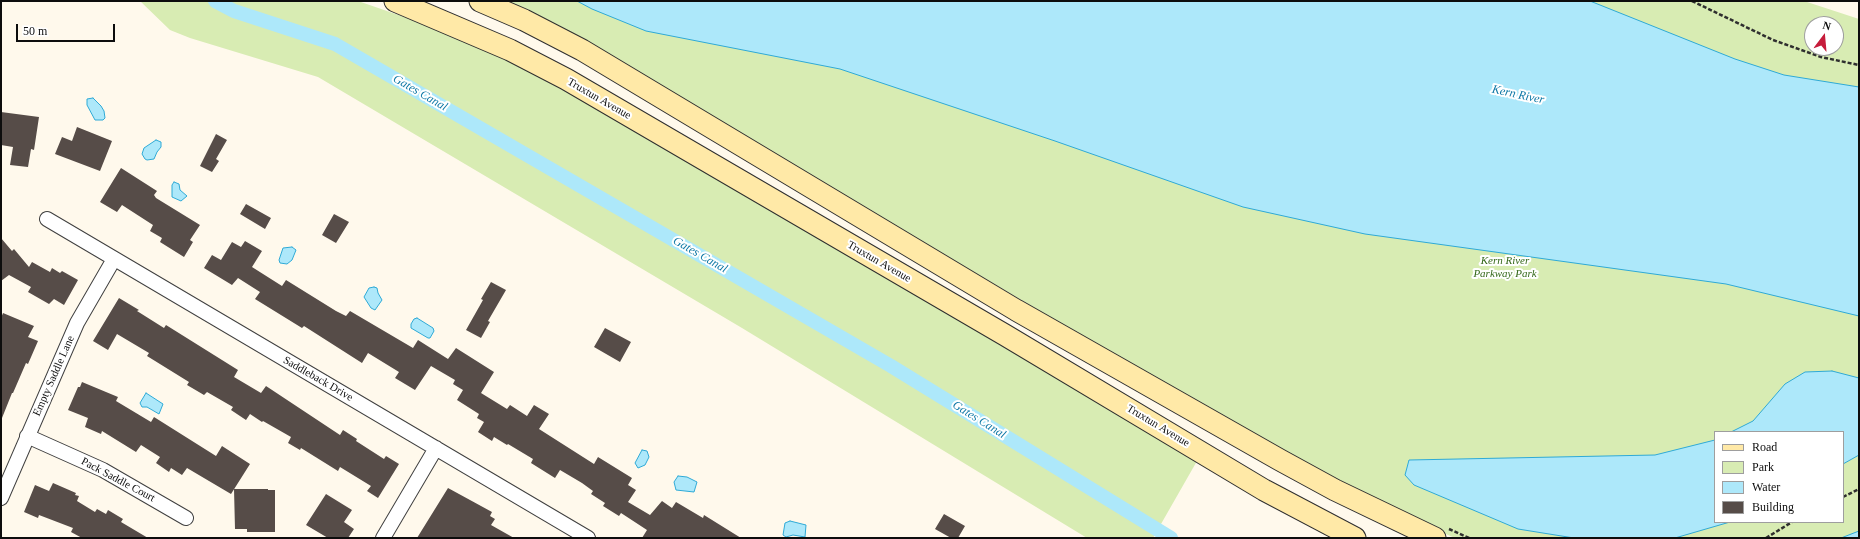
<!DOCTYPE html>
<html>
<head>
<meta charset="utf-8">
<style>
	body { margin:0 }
	#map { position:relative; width:1860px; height:539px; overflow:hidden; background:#fff9ec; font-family:Georgia,serif }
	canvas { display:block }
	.frame { position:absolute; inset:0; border:2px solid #0d0d0d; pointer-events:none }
	.legend { position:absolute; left:1714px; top:431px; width:130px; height:92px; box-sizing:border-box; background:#fff; border:1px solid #9e9e9e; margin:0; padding:5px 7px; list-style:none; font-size:12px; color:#0d0d0d }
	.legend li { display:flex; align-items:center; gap:8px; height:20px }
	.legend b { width:20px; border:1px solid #9e9e9e }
	.north { position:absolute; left:1804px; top:16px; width:40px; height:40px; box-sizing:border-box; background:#fff; border:1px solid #9e9e9e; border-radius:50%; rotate:16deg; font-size:11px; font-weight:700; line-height:16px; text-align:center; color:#0d0d0d }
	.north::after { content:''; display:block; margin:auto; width:14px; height:18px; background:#c61c3b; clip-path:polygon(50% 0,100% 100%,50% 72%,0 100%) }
	.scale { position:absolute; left:16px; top:24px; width:99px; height:18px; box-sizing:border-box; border:2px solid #0d0d0d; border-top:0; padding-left:5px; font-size:12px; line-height:14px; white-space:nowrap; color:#0d0d0d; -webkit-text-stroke:3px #fff; paint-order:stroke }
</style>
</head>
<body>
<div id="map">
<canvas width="1860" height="539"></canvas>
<div class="frame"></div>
<ul class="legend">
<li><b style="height:5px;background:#ffe9a7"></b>Road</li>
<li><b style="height:11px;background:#d8ecb3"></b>Park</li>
<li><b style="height:11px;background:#ade8fa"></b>Water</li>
<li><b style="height:11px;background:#564c48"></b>Building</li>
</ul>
<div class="north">N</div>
<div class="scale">50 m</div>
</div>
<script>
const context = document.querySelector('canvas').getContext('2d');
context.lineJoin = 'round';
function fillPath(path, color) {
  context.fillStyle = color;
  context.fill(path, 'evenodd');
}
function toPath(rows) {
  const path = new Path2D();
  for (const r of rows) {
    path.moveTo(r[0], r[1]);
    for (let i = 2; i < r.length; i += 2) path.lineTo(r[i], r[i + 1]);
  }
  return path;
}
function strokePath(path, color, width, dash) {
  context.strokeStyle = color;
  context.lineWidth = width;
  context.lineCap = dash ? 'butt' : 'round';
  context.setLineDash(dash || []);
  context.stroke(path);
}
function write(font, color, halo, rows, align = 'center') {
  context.font = font + ' Georgia,serif';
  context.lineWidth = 4;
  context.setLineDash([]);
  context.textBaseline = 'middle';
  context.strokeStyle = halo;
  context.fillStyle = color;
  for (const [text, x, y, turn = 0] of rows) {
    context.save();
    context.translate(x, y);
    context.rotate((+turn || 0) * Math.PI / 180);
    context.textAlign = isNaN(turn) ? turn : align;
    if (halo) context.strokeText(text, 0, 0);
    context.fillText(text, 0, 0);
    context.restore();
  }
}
const green = toPath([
	[140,1,358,1,413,20,511,62,587,101,1197,461,1153,538,1087,538,742,328,318,77,190,38,170,30],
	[503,1,1804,1,1859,19,1859,538,1455,538,1418,522,1252,436,590,46],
	[1812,24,1836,24,1836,48,1812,48],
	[1715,432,1843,432,1843,522,1715,522]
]);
const water = toPath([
	[577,1,1590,1,1735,59,1784,75,1859,87,1859,316,1726,284,1365,234,1243,207,1055,141,840,69,646,31,592,9,577,1],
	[93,98,101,106,104,111,105,118,103,120,95,120,87,105,87,99,93,98],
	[156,140,161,142,161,147,157,152,154,159,147,160,145,159,142,154,144,148,156,140],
	[174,182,179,184,180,190,187,196,181,201,172,197,172,185,174,182],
	[292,247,296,250,292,260,287,264,280,263,279,260,283,248,292,247],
	[374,287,377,288,378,293,382,300,375,310,371,308,364,297,369,288,374,287],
	[417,318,433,328,434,331,430,338,428,338,411,328,411,324,414,319,417,318],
	[1832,371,1859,378,1859,455,1843,464,1843,432,1731,432,1753,421,1785,384,1805,372,1832,371],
	[146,393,163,404,159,414,147,407,142,407,140,403,146,393],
	[1715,440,1715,522,1730,522,1675,538,1574,538,1518,529,1414,485,1405,475,1409,460,1655,455,1715,440],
	[642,450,647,451,649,457,645,465,638,468,635,463,642,450],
	[678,476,687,477,697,482,694,492,676,490,674,482,678,476],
	[790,521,806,525,805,537,793,535,786,537,783,535,785,523,790,521],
	[1859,531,1859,538,1841,538,1859,531]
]);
const canal = toPath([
	[215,1,234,11,335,44,891,366,1171,538]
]);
const building = toPath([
	[1,112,39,117,34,150,31,149,28,167,10,165,13,147,1,145],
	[77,127,112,141,100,171,55,154,62,137,72,141],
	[216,134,227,140,216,159,219,161,212,172,200,166],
	[121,168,157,191,154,195,156,198,200,225,190,240,193,242,184,257,160,242,162,238,150,231,153,225,122,205,117,212,100,202],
	[246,204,271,218,265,229,240,214],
	[334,214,349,222,336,243,322,235],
	[1,238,12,251,14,249,29,267,32,262,50,272,52,268,60,273,62,271,78,280,64,305,54,299,49,304,28,292,31,287,9,275,1,281],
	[245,241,262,251,252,267,282,286,286,280,336,311,346,316,350,311,413,348,418,340,448,359,456,348,494,372,481,393,507,409,510,405,527,416,534,405,549,414,539,429,594,464,598,457,632,478,628,485,636,490,628,502,650,515,662,501,672,508,676,502,703,518,704,515,741,538,642,538,647,530,621,513,619,516,603,506,605,503,591,494,593,491,582,483,560,470,555,478,531,463,533,459,508,444,507,445,494,437,492,441,478,432,484,422,477,418,479,414,457,400,463,390,453,384,455,380,431,366,415,390,395,378,399,372,368,353,362,363,304,326,302,328,255,299,260,292,238,278,232,285,204,268,212,255,221,260,232,242,241,247],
	[491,282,506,290,488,321,490,322,481,338,466,330,483,300,481,299],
	[119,298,139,310,137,311,164,328,166,325,238,370,234,377,261,393,266,386,340,435,343,430,357,439,356,441,384,459,386,456,399,464,378,498,367,491,371,486,340,467,338,471,301,448,300,450,288,443,291,437,263,421,262,422,250,414,246,420,231,410,233,407,207,392,204,395,187,385,189,382,147,356,149,353,117,334,108,350,93,341],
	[3,313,34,326,28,337,38,341,28,364,26,363,13,393,12,393,2,418,1,318],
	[605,328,631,342,620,362,594,347],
	[82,382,118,397,116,401,151,422,154,417,216,456,222,446,250,464,231,494,187,468,182,475,171,468,169,472,156,463,160,457,141,445,136,452,102,431,101,434,85,427,88,418,68,410,78,387,80,387],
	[53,483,76,493,75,495,79,496,77,501,95,512,97,509,106,514,108,510,123,519,121,522,148,538,82,538,71,532,73,528,39,515,38,518,24,512,35,485,49,491],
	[448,488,492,512,490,516,495,519,491,525,514,538,417,538],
	[234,489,268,489,268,490,275,490,275,532,247,532,247,529,235,529],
	[326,494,352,510,344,522,354,529,348,538,328,538,306,525],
	[944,514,965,526,958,538,951,538,935,529]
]);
const path = toPath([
	[1692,1,1773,40,1821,57,1859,65],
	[1843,497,1859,489],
	[1449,529,1469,538],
	[1766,538,1792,522]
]);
const minor = toPath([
	[47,219,588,538],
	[27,436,103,470,186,518],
	[1,498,77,323,114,259],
	[383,538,436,448]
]);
const secondary = toPath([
	[395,1,510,50,566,79,1005,335,1264,490,1355,538],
	[480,1,524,20,582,50,1016,310,1280,460,1335,490,1435,538]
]);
const streetNames = [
	["Truxtun Avenue",599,99,30],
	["Truxtun Avenue",879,262,30],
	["Empty Saddle Lane",54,376,-66],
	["Saddleback Drive",318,379,30],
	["Truxtun Avenue",1158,426,31],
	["Pack Saddle Court",118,480,28]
];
const parkNames = [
	["Kern River",1505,261],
	["Parkway Park",1505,274]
];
const waterNames = [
	["Gates Canal",420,93,30],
	["Kern River",1518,95,12],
	["Gates Canal",700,255,30],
	["Gates Canal",979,420,32]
];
fillPath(green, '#d8ecb3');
fillPath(water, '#ade8fa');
strokePath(water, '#2faad6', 1);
strokePath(canal, '#ade8fa', 14);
fillPath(building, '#564c48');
strokePath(minor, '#404040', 16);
strokePath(secondary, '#2f2f2f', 23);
strokePath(path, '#2f2f2f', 2.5, [4, 2]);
strokePath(minor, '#fff', 14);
strokePath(secondary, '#ffe9a7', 21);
write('11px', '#0d0d0d', '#fff', streetNames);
write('italic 11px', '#346819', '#fff', parkNames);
write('italic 12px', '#0e78a6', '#fff', waterNames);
</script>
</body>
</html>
